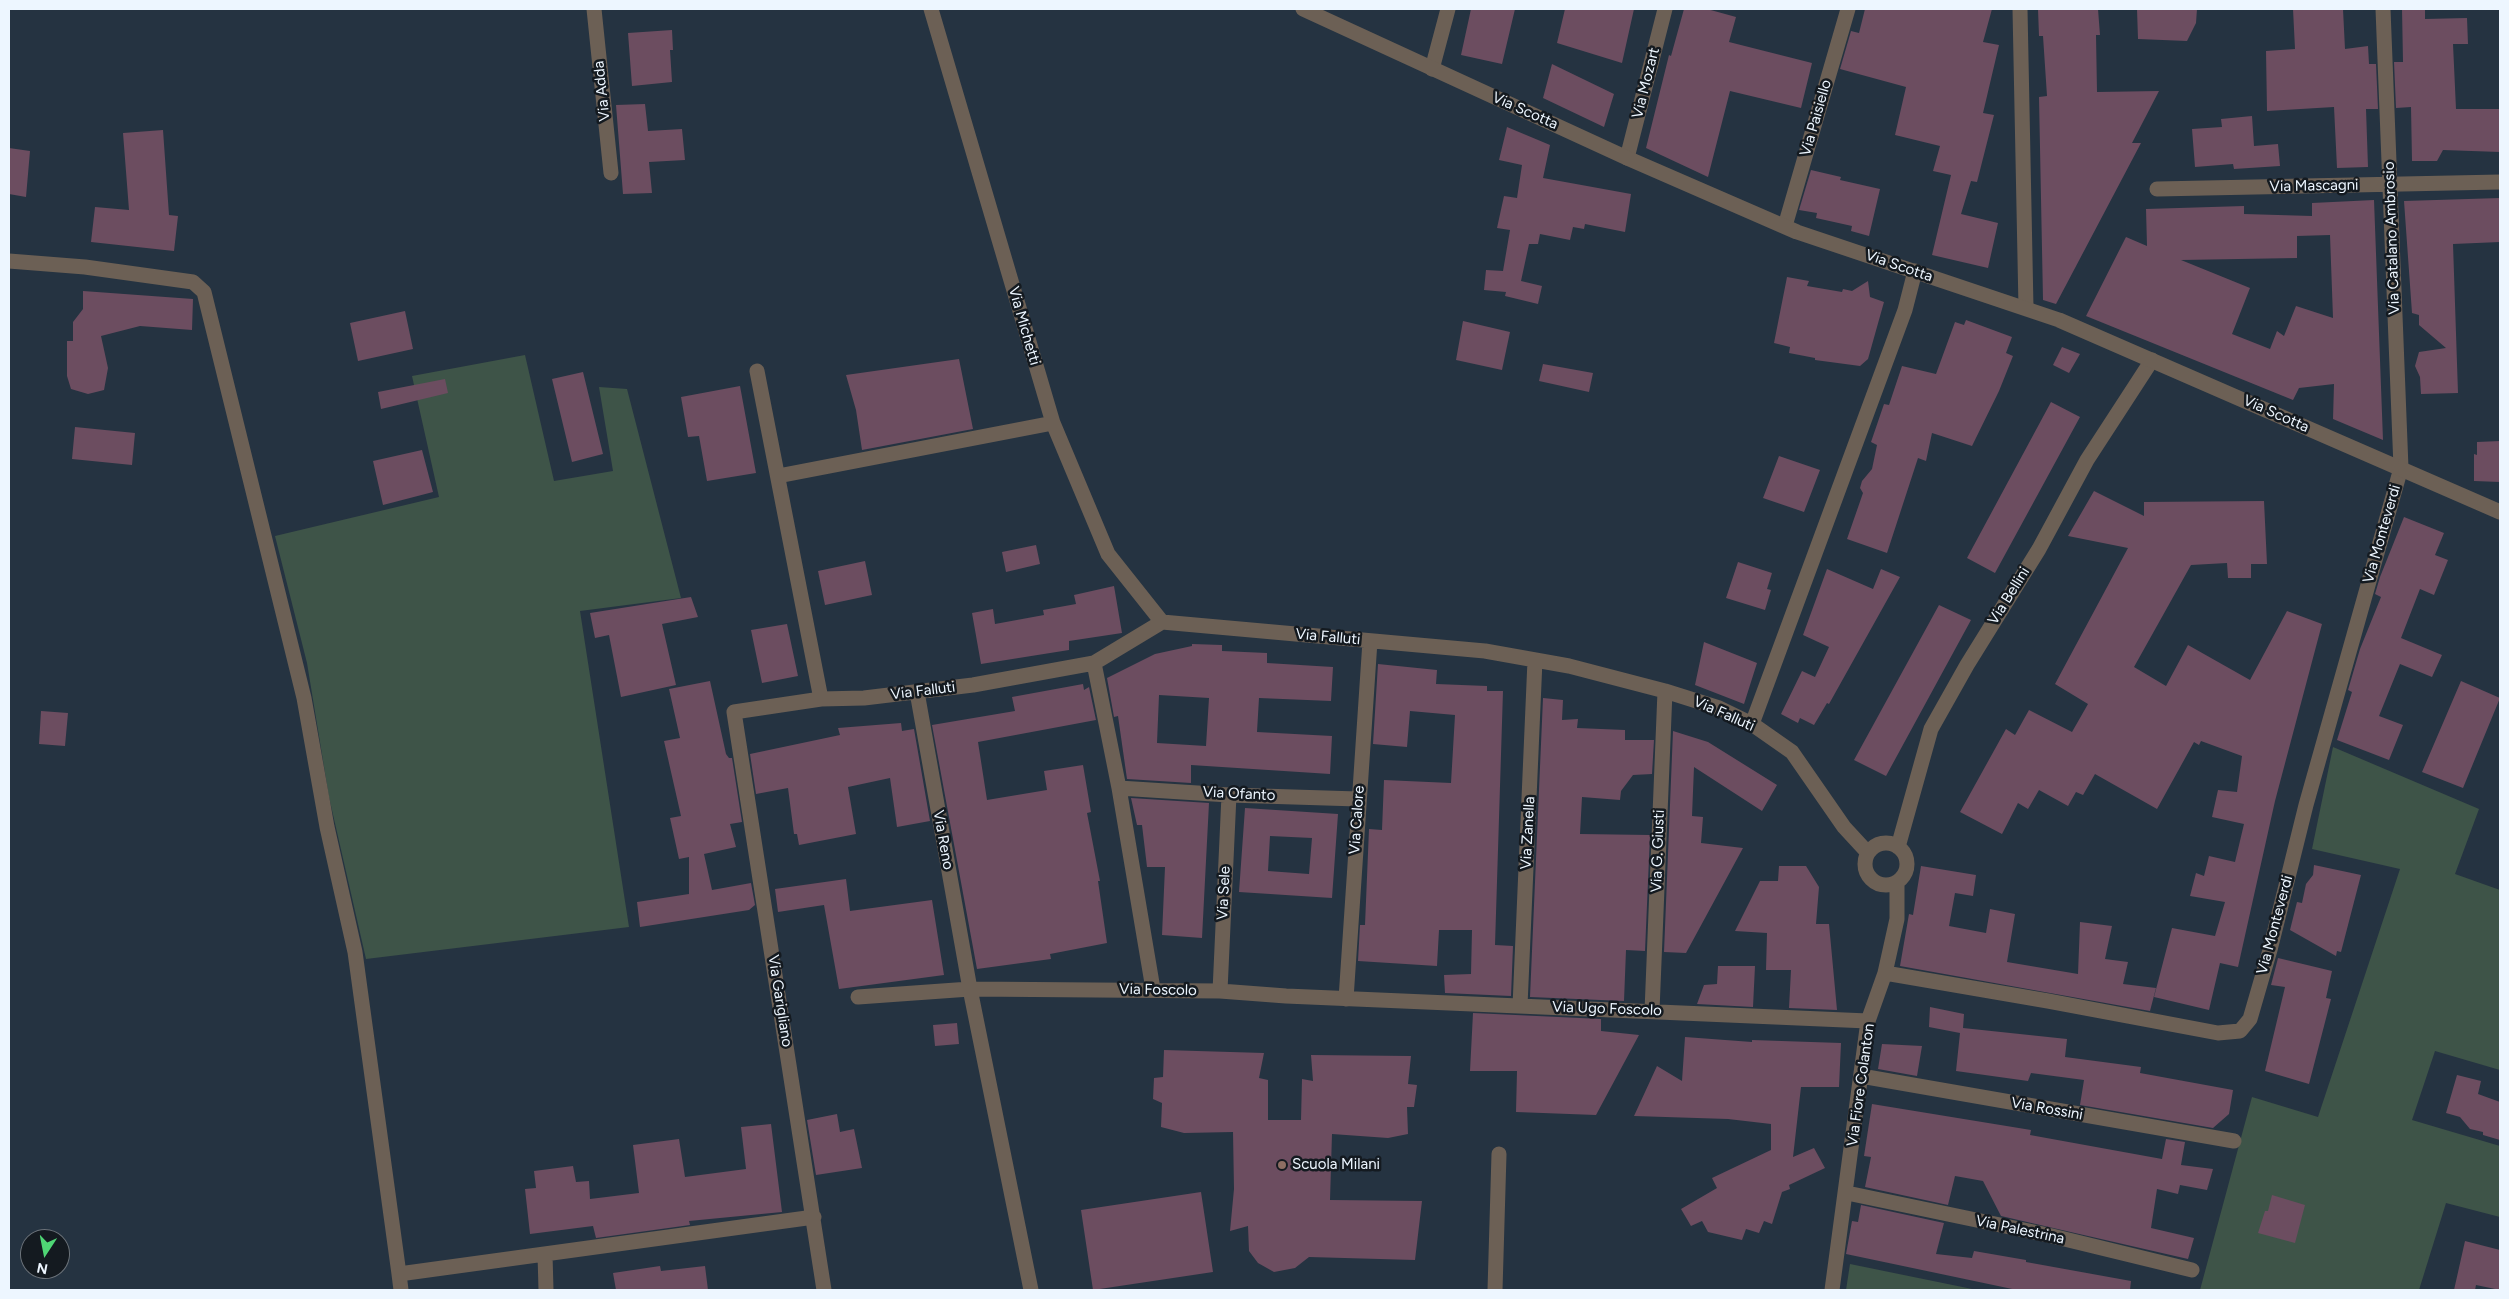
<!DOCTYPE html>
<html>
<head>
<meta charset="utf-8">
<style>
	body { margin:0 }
	#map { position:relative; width:2509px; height:1299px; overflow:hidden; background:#253341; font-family:Figtree,sans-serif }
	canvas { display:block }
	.frame { position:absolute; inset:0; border:10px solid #edf6ff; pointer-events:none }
	.north { position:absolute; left:20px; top:1229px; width:50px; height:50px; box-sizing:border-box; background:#141a20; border:1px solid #6b7279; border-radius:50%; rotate:191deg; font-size:14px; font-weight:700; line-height:20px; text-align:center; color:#edf6ff }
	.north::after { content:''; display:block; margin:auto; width:18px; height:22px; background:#4fd675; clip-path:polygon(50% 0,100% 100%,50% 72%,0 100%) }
</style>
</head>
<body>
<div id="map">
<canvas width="2509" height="1299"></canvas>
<div class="frame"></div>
<div class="north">N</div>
</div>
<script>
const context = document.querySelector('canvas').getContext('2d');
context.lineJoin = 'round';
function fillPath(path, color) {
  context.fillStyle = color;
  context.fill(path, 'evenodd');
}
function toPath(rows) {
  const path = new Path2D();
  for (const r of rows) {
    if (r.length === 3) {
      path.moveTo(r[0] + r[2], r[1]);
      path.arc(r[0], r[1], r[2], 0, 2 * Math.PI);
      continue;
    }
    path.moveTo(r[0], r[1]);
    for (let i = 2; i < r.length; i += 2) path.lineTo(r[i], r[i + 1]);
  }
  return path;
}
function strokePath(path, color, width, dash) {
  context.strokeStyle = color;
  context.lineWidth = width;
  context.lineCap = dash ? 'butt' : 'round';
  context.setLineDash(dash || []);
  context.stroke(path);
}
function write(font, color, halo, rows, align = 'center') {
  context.font = font + ' Figtree,sans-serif';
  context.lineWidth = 5;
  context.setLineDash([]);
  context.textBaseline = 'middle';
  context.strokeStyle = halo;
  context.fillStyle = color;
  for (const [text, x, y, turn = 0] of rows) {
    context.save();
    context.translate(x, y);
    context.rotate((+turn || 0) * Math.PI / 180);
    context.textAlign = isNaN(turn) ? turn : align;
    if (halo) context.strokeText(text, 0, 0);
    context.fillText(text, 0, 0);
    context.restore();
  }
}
const green = toPath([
	[525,355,554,481,613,471,599,387,627,389,681,598,580,611,629,927,366,959,329,797,307,663,275,536,439,497,412,376],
	[2333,747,2479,809,2455,874,2500,890,2500,1070,2435,1051,2412,1120,2500,1146,2500,1217,2446,1203,2419,1290,2200,1290,2252,1097,2318,1117,2400,869,2312,849],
	[1850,1264,1977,1290,1846,1290]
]);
const building = toPath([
	[1471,9,1515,9,1502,64,1461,55],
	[1565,9,1634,9,1622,63,1557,43],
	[1684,9,1707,9,1736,17,1729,42,1812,63,1801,108,1730,91,1708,177,1646,148,1669,55,1671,56],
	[1865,9,1992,9,1983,42,1999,45,1983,113,1994,115,1977,182,1971,181,1961,214,1998,223,1988,268,1932,255,1951,175,1933,171,1940,146,1895,135,1906,87,1840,69,1851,31,1859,33],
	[2038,9,2098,9,2100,35,2096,35,2097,92,2159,91,2132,143,2141,143,2056,304,2043,300,2039,97,2047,96,2043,36,2039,36],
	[2137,9,2197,9,2196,23,2187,41,2138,39],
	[2293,9,2343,9,2345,49,2368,46,2369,64,2376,64,2378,109,2366,109,2368,167,2337,168,2334,107,2267,111,2266,51,2295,49],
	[2402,9,2425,9,2425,19,2467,18,2468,44,2453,44,2456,109,2500,109,2500,152,2443,150,2437,161,2412,161,2411,107,2396,108,2394,62,2403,62],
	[672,30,673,50,670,50,672,82,632,86,628,33],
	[1552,64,1614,94,1604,127,1543,98],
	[645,104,648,131,682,129,685,160,649,162,652,193,623,194,616,105],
	[2252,116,2254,146,2278,144,2280,166,2234,169,2233,164,2195,167,2192,129,2222,127,2221,119],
	[1507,127,1550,145,1543,178,1631,194,1625,232,1585,224,1584,229,1573,227,1570,240,1540,234,1538,244,1529,244,1521,281,1542,286,1538,304,1505,296,1506,292,1484,290,1486,270,1503,271,1510,230,1497,228,1504,196,1517,198,1522,165,1499,160],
	[163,130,169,215,178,216,174,251,91,242,95,207,129,210,123,133],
	[9,148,30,151,26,197,9,194],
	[1811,170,1841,177,1840,180,1880,189,1869,236,1851,231,1852,226,1816,218,1817,213,1799,210],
	[2500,198,2500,242,2453,244,2458,393,2421,394,2420,377,2415,366,2419,352,2446,348,2419,325,2419,315,2412,313,2404,201],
	[2374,200,2383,440,2333,419,2334,384,2299,388,2293,400,2086,316,2126,237,2147,246,2146,209,2244,206,2244,214,2312,216,2312,203],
	[2330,235,2333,318,2296,306,2284,336,2277,331,2270,349,2232,334,2250,288,2181,260,2297,258,2297,236],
	[1787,277,1809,281,1807,286,1842,292,1843,289,1852,291,1868,281,1870,297,1884,302,1868,359,1860,366,1815,360,1815,358,1789,353,1790,347,1774,343],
	[83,291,193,299,192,330,140,326,101,336,108,368,104,390,88,394,71,389,67,376,67,341,73,341,73,322,83,309],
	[405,311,413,349,358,361,350,323],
	[1966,320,2012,337,2006,353,2013,356,1999,391,1972,446,1932,433,1926,461,1918,458,1887,553,1847,539,1863,493,1860,488,1862,481,1872,469,1877,445,1871,442,1884,404,1889,405,1902,366,1936,374,1955,322,1964,325],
	[1463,321,1510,332,1502,370,1456,360],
	[2062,347,2080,354,2069,373,2053,365],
	[959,359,973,429,862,450,856,410,846,375],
	[1543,364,1593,373,1589,392,1539,381],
	[583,372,603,454,572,462,552,379],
	[445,379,448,393,381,409,378,392],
	[740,386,756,473,707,481,699,436,688,437,681,397],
	[2051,402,2080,417,1995,573,1967,558],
	[75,427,135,433,132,465,72,459],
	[2500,441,2500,482,2474,481,2474,454,2477,455,2477,442],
	[422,450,433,492,383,505,373,461],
	[1779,456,1820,470,1804,512,1763,498],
	[2094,491,2144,516,2144,502,2264,501,2267,564,2251,564,2251,578,2228,578,2227,563,2191,565,2134,667,2166,686,2188,645,2250,680,2287,611,2322,624,2275,801,2238,967,2220,963,2209,1010,2154,997,2172,928,2215,936,2225,902,2190,896,2196,873,2204,876,2209,856,2235,862,2244,824,2212,817,2218,790,2237,792,2242,756,2201,741,2199,745,2194,742,2157,809,2095,774,2083,795,2076,792,2068,806,2039,790,2028,809,2018,803,2002,834,1960,812,2006,729,2015,735,2029,710,2072,732,2088,704,2055,684,2128,548,2068,536],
	[2404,517,2444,533,2435,555,2448,560,2434,595,2420,589,2401,638,2442,655,2432,677,2400,664,2379,716,2403,725,2389,760,2337,740,2352,692,2348,690,2360,649,2381,597,2375,594,2380,577],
	[1036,545,1040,564,1006,572,1002,552],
	[865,561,872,595,825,605,818,571],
	[1738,562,1772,573,1767,589,1771,590,1765,610,1726,598],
	[1827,569,1873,589,1881,569,1900,577,1829,704,1827,703,1814,725,1800,718,1798,723,1781,714,1802,671,1815,677,1829,647,1803,635],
	[1114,586,1122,633,1069,641,1069,650,981,664,972,613,993,609,995,624,1044,615,1043,610,1076,604,1074,595],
	[691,597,698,617,662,624,676,685,621,697,609,635,595,638,590,613],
	[1939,605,1971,620,1886,776,1854,760],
	[787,624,798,676,762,683,751,630],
	[1704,642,1757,663,1744,704,1695,685],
	[1192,644,1222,645,1222,651,1267,653,1267,663,1333,667,1331,701,1259,698,1257,732,1332,736,1330,774,1191,765,1191,783,1127,779,1118,716,1114,717,1107,678,1155,654,1192,646],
	[1159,695,1209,698,1206,746,1157,743],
	[1378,664,1437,670,1436,684,1487,686,1487,691,1503,691,1495,945,1513,946,1511,996,1445,993,1444,975,1471,974,1472,930,1439,930,1437,966,1358,961,1360,925,1365,925,1369,829,1382,830,1384,780,1451,783,1455,715,1410,711,1407,747,1373,744],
	[710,681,726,754,729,758,732,758,742,822,730,824,736,847,704,854,712,890,751,883,755,905,749,910,640,927,637,902,689,894,689,857,679,859,670,818,681,816,664,741,680,738,669,689],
	[2461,681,2500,698,2463,788,2422,772],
	[1083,684,1084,690,1089,687,1096,720,978,742,987,800,1047,790,1044,771,1083,765,1091,812,1087,813,1100,881,1098,881,1107,943,1050,954,1051,959,977,969,932,725,1015,711,1012,697],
	[1543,698,1563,700,1562,720,1578,719,1577,728,1625,730,1625,740,1654,740,1652,774,1633,775,1621,791,1620,800,1582,797,1580,834,1650,835,1645,951,1626,950,1624,1001,1530,997],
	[41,711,68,713,65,746,39,744],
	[901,723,902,731,914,729,930,821,897,827,890,778,848,787,856,834,799,845,797,834,794,834,788,788,756,794,750,754,840,735,838,728],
	[1673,731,1708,742,1777,785,1762,811,1694,767,1692,816,1703,817,1701,843,1743,848,1686,953,1664,952],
	[1131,798,1209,803,1202,938,1162,935,1165,867,1147,867,1142,825,1137,825],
	[1245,808,1338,814,1332,898,1239,892],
	[1270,836,1312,838,1309,874,1268,871],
	[2314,865,2361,875,2341,952,2337,951,2336,956,2290,930,2297,902,2302,903,2306,884,2313,875],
	[1779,866,1806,866,1819,887,1816,924,1829,924,1837,1010,1789,1008,1791,970,1766,970,1767,933,1735,931,1760,881,1778,881],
	[1921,866,1976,875,1973,896,1955,893,1949,926,1986,933,1990,909,2015,914,2007,962,2078,974,2080,922,2112,926,2105,959,2128,962,2123,984,2156,988,2150,1011,1900,966,1909,914,1913,915],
	[846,879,850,911,932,900,944,975,839,989,824,905,778,912,775,889],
	[2278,958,2332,971,2326,998,2331,999,2309,1084,2265,1071,2285,987,2271,985],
	[1718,966,1755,966,1753,1007,1697,1004,1704,985,1717,984],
	[1930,1007,1964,1014,1963,1028,2067,1039,2065,1057,2141,1067,2140,1073,2233,1090,2229,1114,2213,1128,2080,1105,2084,1080,2031,1073,2028,1081,1956,1071,1960,1033,1929,1027],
	[1473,1013,1601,1019,1601,1031,1639,1035,1596,1115,1516,1112,1517,1071,1470,1071],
	[957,1023,959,1044,935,1046,933,1025],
	[1685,1037,1752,1042,1752,1040,1841,1043,1839,1087,1801,1087,1793,1157,1814,1148,1825,1168,1789,1185,1790,1189,1782,1192,1772,1224,1764,1221,1759,1233,1746,1229,1742,1240,1708,1232,1702,1221,1691,1226,1681,1209,1717,1188,1712,1178,1771,1150,1771,1124,1728,1119,1634,1116,1657,1066,1682,1081],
	[1882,1044,1922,1046,1917,1076,1878,1069],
	[1164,1050,1264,1053,1259,1078,1268,1080,1268,1120,1301,1120,1302,1079,1313,1081,1311,1055,1411,1056,1408,1084,1417,1085,1414,1107,1407,1107,1408,1134,1388,1138,1332,1134,1330,1200,1422,1201,1415,1260,1309,1257,1295,1268,1274,1272,1258,1263,1249,1251,1248,1226,1230,1231,1234,1189,1233,1132,1184,1133,1161,1127,1162,1103,1153,1099,1154,1078,1163,1077],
	[2457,1075,2481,1081,2478,1094,2500,1102,2500,1140,2483,1135,2483,1132,2470,1129,2460,1117,2446,1113],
	[1872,1104,2031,1130,2030,1135,2162,1159,2166,1139,2185,1142,2181,1165,2213,1169,2207,1190,2180,1185,2178,1194,2157,1189,2151,1228,2194,1238,2188,1259,2001,1216,1983,1181,1955,1176,1948,1205,1865,1187,1871,1157,1864,1156],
	[837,1114,840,1132,854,1129,862,1168,816,1175,807,1120],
	[771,1124,782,1212,689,1221,690,1225,596,1238,593,1226,530,1234,525,1189,536,1188,534,1171,573,1166,576,1182,589,1181,590,1199,639,1193,633,1145,679,1139,685,1177,746,1169,741,1127],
	[1201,1192,1213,1272,1093,1290,1081,1210],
	[2272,1195,2305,1205,2295,1243,2258,1233,2265,1211,2268,1211],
	[1861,1205,1944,1223,1936,1254,1972,1258,1974,1251,2026,1260,2026,1262,2131,1281,2130,1290,2017,1290,1846,1254,1852,1221,1858,1222],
	[2465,1241,2500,1250,2500,1290,2476,1285,2475,1290,2454,1290],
	[660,1266,661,1271,705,1266,708,1290,616,1290,613,1273]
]);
const minor = toPath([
	[594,9,611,173],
	[931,9,1053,423,1108,554,1162,622],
	[2020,9,2026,308],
	[1432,69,1448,9],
	[1627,158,1665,9],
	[2157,189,2500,182],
	[1785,226,1848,9],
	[9,261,85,267,193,282,204,292,304,698,327,827,355,952,399,1274,814,1217],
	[757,371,821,699],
	[778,476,1053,423],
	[1094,663,1119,788,1153,989],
	[917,692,970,989,1031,1290],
	[1752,724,1905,310,1915,271],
	[1119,788,1229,795,1358,799],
	[1886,864,21],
	[1898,847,1931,729,1967,665,2039,549,2087,460,2152,360],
	[1885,973,2048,1001,2218,1033,2240,1031,2250,1019,2270,950,2306,805,2401,468,2383,9],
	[1220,991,1229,795],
	[858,997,970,989,1220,991,1286,996,1868,1021],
	[1346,999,1370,641],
	[1520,1006,1535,660],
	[1652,1011,1665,691],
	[1861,1076,2234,1141],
	[1847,1193,2048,1235,2192,1270],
	[545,1254,546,1290],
	[399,1274,401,1290],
	[824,1290,734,712,821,699,864,698,973,685,1094,663,1162,622,1485,651,1569,666,1665,691,1719,708,1752,724,1792,752,1844,827,1868,853],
	[1495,1290,1499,1154],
	[1832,1290,1868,1021,1885,973,1897,919,1897,882]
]);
const tertiary = toPath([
	[1303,9,1627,158,1797,232,2059,320,2500,512]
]);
const markers = [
	[1282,1165,5,"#8d6e63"]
];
const streetNames = [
	["Via Mozart",1646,83,-76],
	["Via Adda",602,91,-96],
	["Via Scotta",1525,111,24],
	["Via Paisiello",1816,118,-74],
	["Via Mascagni",2314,186,-1],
	["Via Catalano Ambrosio",2392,238,-92],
	["Via Scotta",1899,266,19],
	["Via Michetti",1024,326,74],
	["Via Scotta",2276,414,24],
	["Via Monteverdi",2382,534,-74],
	["Via Bellini",2009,596,-58],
	["Via Falluti",1328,637,5],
	["Via Falluti",923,691,-7],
	["Via Falluti",1724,714,24],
	["Via Ofanto",1239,794,3],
	["Via Calore",1357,820,-86],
	["Via Zanella",1528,833,-87],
	["Via Reno",943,840,80],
	["Via G. Giusti",1658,851,-88],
	["Via Sele",1224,893,-87],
	["Via Monteverdi",2275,925,-75],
	["Via Foscolo",1158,990,1],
	["Via Garigliano",780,1001,81],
	["Via Ugo Foscolo",1607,1009,2],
	["Via Fiore Colanton",1861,1085,-82],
	["Via Rossini",2047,1109,10],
	["Via Palestrina",2020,1230,12]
];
const poiNames = [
	["Scuola Milani",1292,1165]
];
fillPath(green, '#3e5448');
fillPath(building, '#6c4d60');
strokePath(minor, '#6c6055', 15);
strokePath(tertiary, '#6c6055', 15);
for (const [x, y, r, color] of markers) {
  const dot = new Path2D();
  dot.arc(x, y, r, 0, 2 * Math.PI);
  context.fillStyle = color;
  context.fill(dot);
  strokePath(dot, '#141a20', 2);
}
write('15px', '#edf6ff', '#141a20', streetNames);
write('15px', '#edf6ff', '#141a20', poiNames, 'left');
</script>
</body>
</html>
